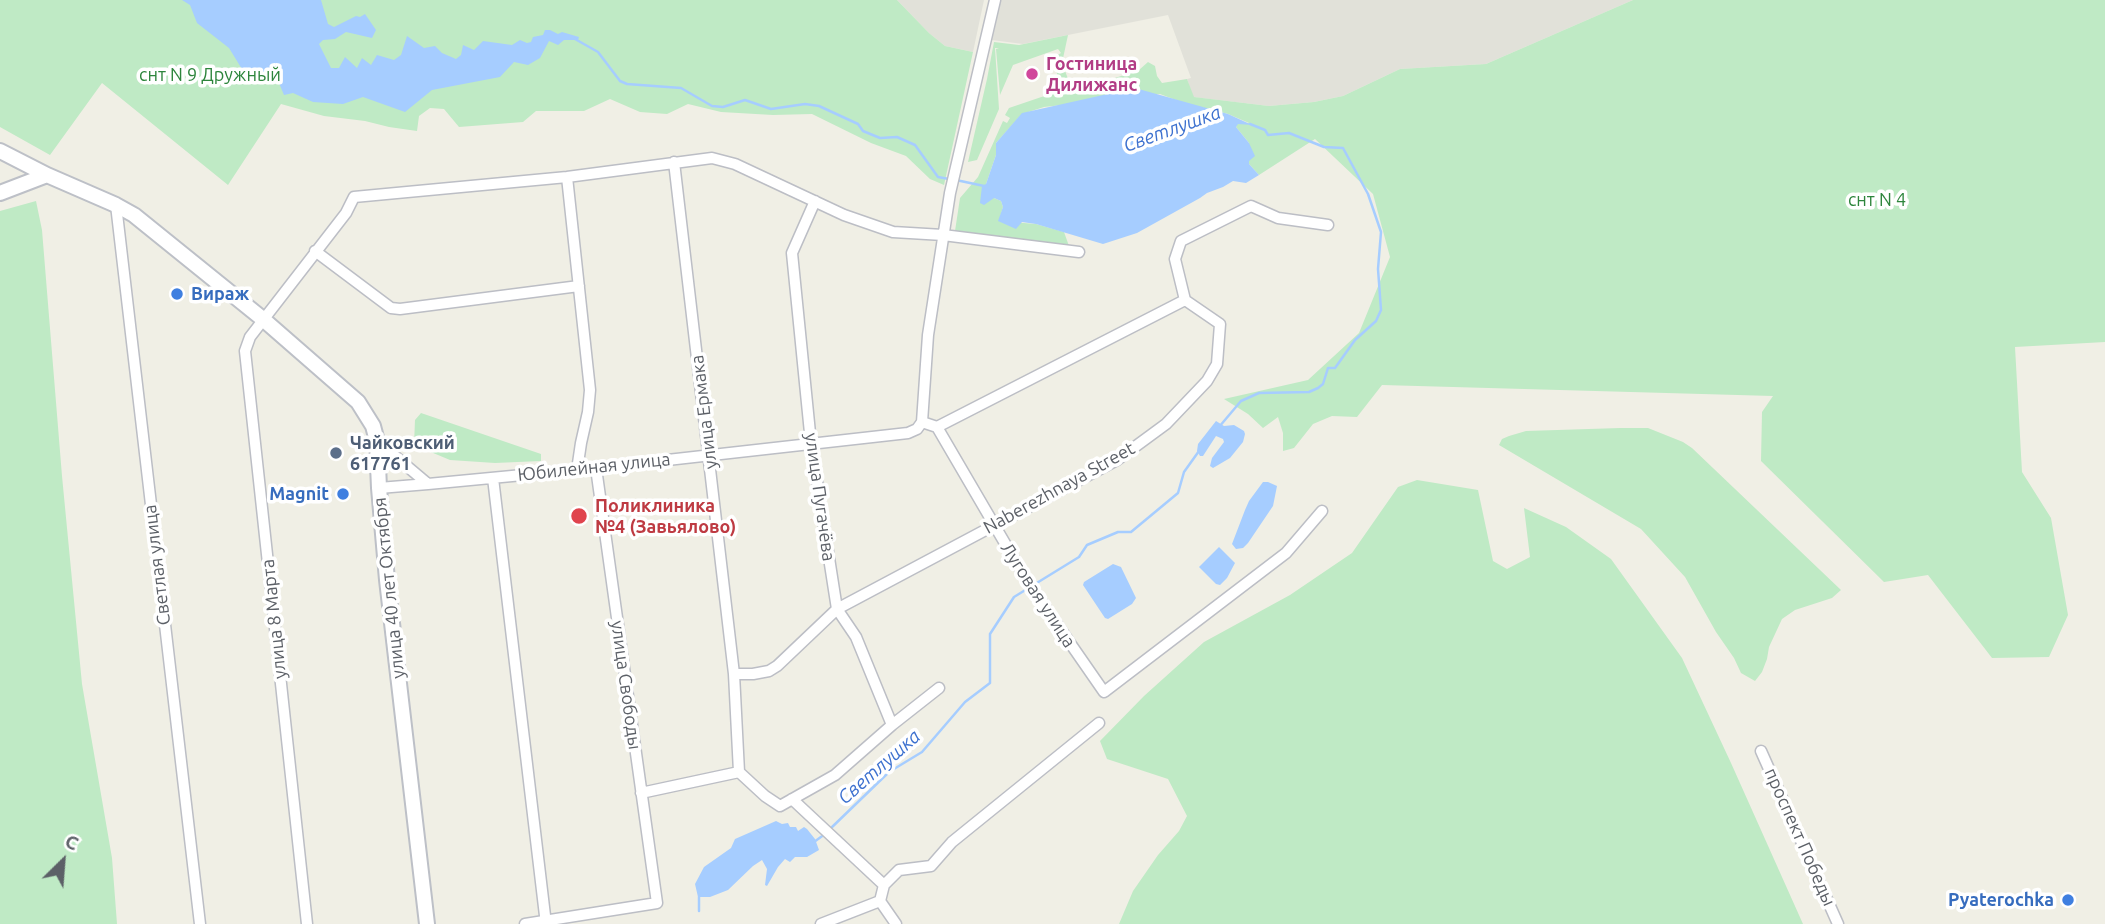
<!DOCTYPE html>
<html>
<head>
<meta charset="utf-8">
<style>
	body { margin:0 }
	#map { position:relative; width:2105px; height:924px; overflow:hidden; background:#f0efe5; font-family:Ubuntu,sans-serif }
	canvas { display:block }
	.north { position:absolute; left:28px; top:826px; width:70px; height:70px; -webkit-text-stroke:5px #fff; paint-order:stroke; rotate:25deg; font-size:19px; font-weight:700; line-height:28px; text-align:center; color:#5c6067 }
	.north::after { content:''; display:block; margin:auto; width:24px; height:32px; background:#5c6067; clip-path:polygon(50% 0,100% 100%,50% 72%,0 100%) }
</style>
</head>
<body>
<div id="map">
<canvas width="2105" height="924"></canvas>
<div class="north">С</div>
</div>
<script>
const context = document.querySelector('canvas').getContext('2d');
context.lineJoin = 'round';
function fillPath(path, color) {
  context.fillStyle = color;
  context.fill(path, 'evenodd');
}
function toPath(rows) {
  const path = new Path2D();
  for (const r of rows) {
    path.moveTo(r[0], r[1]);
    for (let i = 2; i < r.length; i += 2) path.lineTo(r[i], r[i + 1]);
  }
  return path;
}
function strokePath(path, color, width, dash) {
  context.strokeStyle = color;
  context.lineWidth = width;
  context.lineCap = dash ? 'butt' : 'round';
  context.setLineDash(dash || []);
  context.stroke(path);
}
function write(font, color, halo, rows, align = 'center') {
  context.font = font + ' Ubuntu,sans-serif';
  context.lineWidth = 7;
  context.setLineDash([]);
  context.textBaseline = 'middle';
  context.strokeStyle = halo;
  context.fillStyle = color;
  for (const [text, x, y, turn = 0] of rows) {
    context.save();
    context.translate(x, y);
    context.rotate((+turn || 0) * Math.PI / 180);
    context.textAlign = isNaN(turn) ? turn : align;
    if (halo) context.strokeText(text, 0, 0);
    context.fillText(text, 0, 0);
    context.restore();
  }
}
const industrial = toPath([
	[897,0,984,0,973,52,945,46,929,33],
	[1001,0,1633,0,1486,64,1400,69,1343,96,1314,102,1269,106,1193,97,1187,79,1191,78,1168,15,1023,44,992,40]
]);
const green = toPath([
	[0,0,897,0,929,33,945,46,973,52,944,185,930,179,906,156,871,143,812,114,773,115,721,112,688,104,667,114,640,112,610,99,584,111,536,111,523,122,459,127,444,109,430,108,419,116,417,131,389,127,365,121,324,116,281,104,228,185,102,83,50,155,0,127],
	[1633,0,2105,0,2105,342,2015,347,2022,472,2051,518,2068,615,2049,657,1992,658,1928,575,1884,582,1761,461,1762,412,1773,396,1382,385,1357,417,1332,416,1313,424,1294,448,1283,451,1283,433,1278,417,1263,428,1248,414,1224,399,1308,380,1359,333,1390,257,1373,194,1315,139,1259,175,1249,164,1249,143,1236,127,1237,124,1249,123,1228,114,1181,102,1160,94,1044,107,1022,114,996,143,996,155,986,184,994,198,1001,201,1003,207,999,221,1036,224,1064,232,1069,246,955,231,960,198,978,177,1003,121,1007,123,1010,118,1005,115,1009,108,1062,90,1054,64,1054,57,1061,53,1058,49,1013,65,1000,95,996,49,999,48,995,48,999,109,977,160,968,162,987,79,994,42,1019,45,1068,35,1062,63,1070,84,1075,78,1086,85,1104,90,1109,88,1115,78,1139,70,1148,62,1155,66,1157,76,1162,83,1187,79,1194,97,1269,106,1314,102,1343,96,1400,69,1486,64],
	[36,201,42,230,62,476,82,684,112,858,117,924,0,924,0,211],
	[421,413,541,454,541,461,495,463,450,460,414,445,415,420],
	[1620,428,1648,428,1683,442,1692,448,1841,590,1832,598,1795,610,1782,619,1769,647,1767,659,1762,672,1755,681,1741,673,1734,658,1716,632,1685,577,1641,529,1499,445,1502,439,1509,436,1526,431],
	[1417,480,1478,490,1493,561,1507,569,1530,557,1524,508,1566,527,1611,559,1682,658,1731,763,1803,924,1119,924,1133,891,1158,855,1179,831,1187,816,1168,779,1107,759,1100,741,1144,696,1204,642,1290,595,1352,553,1398,487]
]);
const water = toPath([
	[182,0,321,0,328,24,334,27,356,16,360,17,365,14,376,30,372,38,346,32,335,39,323,40,319,44,331,68,339,68,345,57,357,68,362,58,371,65,377,55,394,60,401,55,407,36,424,48,435,46,442,53,456,59,461,55,463,45,474,50,483,41,512,45,520,40,527,43,531,42,533,37,543,35,545,30,550,30,558,34,562,32,579,37,578,40,564,40,558,45,549,41,540,58,528,65,514,62,500,77,432,90,405,112,363,97,343,104,313,102,293,93,284,95,279,83,260,84,245,74,229,48,197,23,190,5],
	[1135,88,1228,114,1252,125,1238,124,1236,127,1249,143,1255,156,1249,161,1249,164,1259,175,1246,183,1233,181,1223,187,1207,193,1200,198,1137,233,1103,244,1036,224,1022,222,1016,229,998,221,1003,207,1001,201,994,198,984,205,980,203,982,186,986,184,996,155,996,143,1022,113],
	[1216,421,1224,426,1234,425,1244,431,1245,434,1243,442,1230,458,1213,468,1210,466,1212,458,1224,442,1223,439,1216,436,1203,456,1200,456,1197,451,1198,444],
	[1263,482,1268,482,1277,486,1273,506,1248,543,1243,548,1236,549,1232,544,1245,510,1249,501],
	[1219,547,1235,563,1227,578,1220,585,1216,584,1199,567],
	[1113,564,1121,567,1136,598,1132,604,1108,619,1105,618,1083,585,1084,582],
	[776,821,782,824,788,823,790,827,796,827,798,831,804,827,807,829,815,839,819,850,807,857,795,857,790,862,785,859,778,867,767,886,765,885,767,869,762,860,753,866,728,890,710,897,698,897,695,884,704,867,731,848,735,839]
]);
const stream = toPath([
	[575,39,598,52,620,81,627,84,681,88,712,106,723,107,745,100,771,109,805,104,819,106,858,124,863,131,880,138,897,137,915,145,938,177,949,179],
	[956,180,984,186],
	[1219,427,1241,401,1259,393,1309,392,1318,388,1323,384,1328,368,1335,368,1355,340,1376,321,1381,310,1378,269,1381,232,1368,194,1343,148,1324,147,1289,133,1268,135,1265,130,1250,124],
	[830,829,889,772,922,752,965,702,990,683,990,634,1014,597,1079,557,1087,545,1118,532,1131,532,1178,493,1184,472,1199,451],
	[814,842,825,834],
	[699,897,699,911]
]);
const street = toPath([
	[567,177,590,390,588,412,581,443,577,470],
	[815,201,792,253,811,443,837,609,856,637,892,725,939,688],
	[116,205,200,924],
	[315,251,391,308,400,309,579,286],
	[922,422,937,427,1027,581,1104,692,1286,553,1322,511],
	[922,422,928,335,950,193,995,0],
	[937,427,1185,300],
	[377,441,428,484,596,468,908,433,917,429,922,422],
	[493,478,546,924],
	[379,488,428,484],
	[734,674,753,674,769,671,777,666,837,609,1117,460,1166,424,1207,381,1217,364,1220,324,1185,300,1175,259,1181,241,1251,206,1278,218,1328,225],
	[1761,751,1838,924],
	[739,772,765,796,780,806,835,775,892,725],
	[641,793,739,772,734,674,674,162],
	[792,799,884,885],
	[880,901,896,924],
	[307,924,245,351,250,337,346,213,354,197,567,177,712,158,735,164,844,215,893,232,943,235,1079,252],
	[525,924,657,903,596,468],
	[821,924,880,901,884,885,899,870,931,866,952,842,1099,723]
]);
const secondary = toPath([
	[0,151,47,175,116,205,134,215,264,320,358,402,373,426,377,441,379,488,387,580,427,924],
	[0,193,47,175]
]);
const markers = [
	[1032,74,7,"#d1479c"],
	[177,294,7,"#3f7fe0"],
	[336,453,7,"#5c6f8a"],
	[343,494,7,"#3f7fe0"],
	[579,516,9,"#e0444e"],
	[2068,900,7,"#3f7fe0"]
];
const hotelNames = [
	["Гостиница",1046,64],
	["Дилижанс",1046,85]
];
const parkNames = [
	["снт N 9 Дружный",210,75],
	["снт N 4",1877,200]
];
const shopNames = [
	["Вираж",191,294,"left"],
	["Magnit",329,494],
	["Pyaterochka",2054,900]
];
const streetNames = [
	["улица Ермака",704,412,-97],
	["Юбилейная улица",594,467,-6],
	["Naberezhnaya Street",1059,488,-29],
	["улица Пугачёва",820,497,82],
	["Светлая улица",157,565,-97],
	["улица 40 лет Октября",389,588,-96],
	["Луговая улица",1038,595,57],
	["улица 8 Марта",274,619,-96],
	["улица Свободы",626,685,82],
	["проспект Победы",1800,837,66]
];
const serviceNames = [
	["Чайковский",350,443],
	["617761",350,464]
];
const healthNames = [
	["Поликлиника",595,506],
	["№4 (Завьялово)",595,527]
];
const waterNames = [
	["Светлушка",1172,129,-20],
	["Светлушка",879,767,-41]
];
fillPath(industrial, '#e1e1d9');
fillPath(green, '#bfeac5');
fillPath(water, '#a6cdff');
strokePath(stream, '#a6cdff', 2.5);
strokePath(street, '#bcbec5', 13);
strokePath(secondary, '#bdc0c7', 18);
strokePath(street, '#fff', 10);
strokePath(secondary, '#fff', 14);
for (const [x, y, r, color] of markers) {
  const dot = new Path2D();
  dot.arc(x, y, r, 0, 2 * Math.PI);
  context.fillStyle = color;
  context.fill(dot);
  strokePath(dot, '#fff', 2.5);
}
write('bold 18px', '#b23c85', '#fff', hotelNames, 'left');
write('18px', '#2d853c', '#fff', parkNames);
write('bold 18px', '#366cbe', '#fff', shopNames, 'right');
write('18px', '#5c6067', '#fff', streetNames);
write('bold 18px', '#4e5e75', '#fff', serviceNames, 'left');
write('bold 18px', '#be3a42', '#fff', healthNames, 'left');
write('italic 19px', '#3d71cf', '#fff', waterNames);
</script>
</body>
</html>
